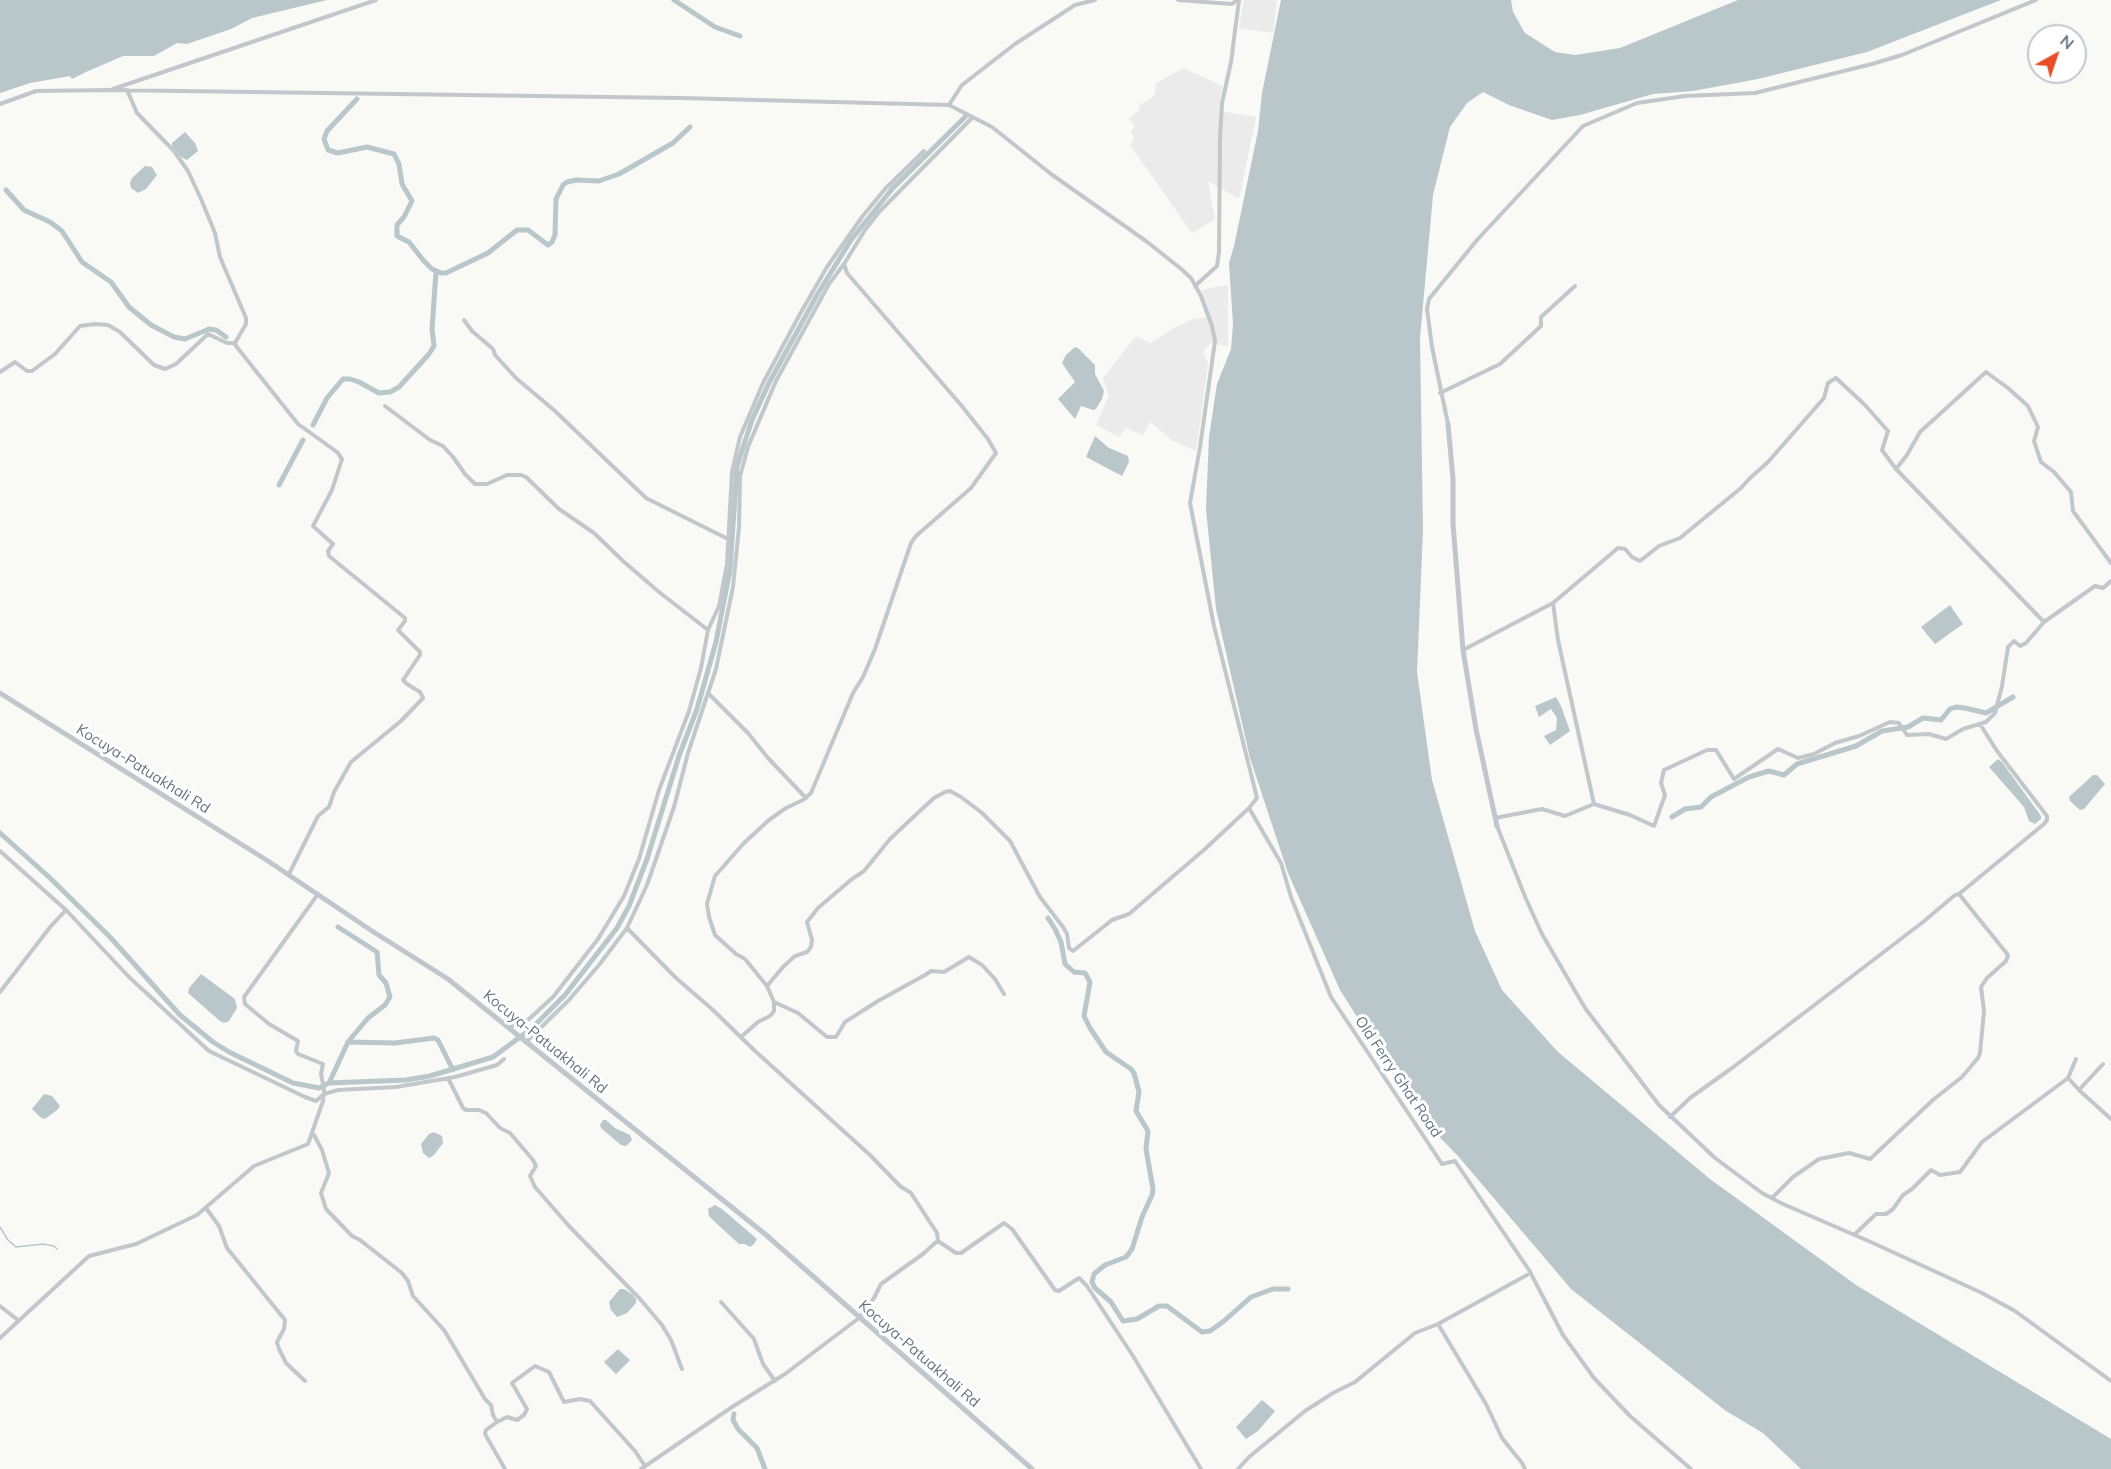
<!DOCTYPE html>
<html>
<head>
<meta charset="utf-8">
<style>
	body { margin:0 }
	#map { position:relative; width:2111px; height:1469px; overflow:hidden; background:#f9f9f6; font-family:Mulish,sans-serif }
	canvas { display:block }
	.north { position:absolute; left:2027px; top:24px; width:60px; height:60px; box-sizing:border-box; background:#fff; border:2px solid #c1c8cd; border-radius:50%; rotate:40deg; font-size:16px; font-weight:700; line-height:24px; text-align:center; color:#637682 }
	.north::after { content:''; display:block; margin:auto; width:21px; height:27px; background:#e84c28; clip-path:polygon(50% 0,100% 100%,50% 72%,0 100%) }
</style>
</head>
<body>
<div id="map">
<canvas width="2111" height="1469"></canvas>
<div class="north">N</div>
</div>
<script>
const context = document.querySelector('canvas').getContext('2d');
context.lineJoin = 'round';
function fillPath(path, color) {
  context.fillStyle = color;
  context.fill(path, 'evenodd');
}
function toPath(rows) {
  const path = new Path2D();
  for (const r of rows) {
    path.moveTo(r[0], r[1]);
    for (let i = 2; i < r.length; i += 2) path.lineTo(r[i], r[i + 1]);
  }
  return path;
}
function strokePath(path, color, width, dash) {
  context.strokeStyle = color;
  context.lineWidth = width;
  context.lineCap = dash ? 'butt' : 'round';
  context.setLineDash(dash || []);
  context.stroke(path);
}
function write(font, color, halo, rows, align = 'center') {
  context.font = font + ' Mulish,sans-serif';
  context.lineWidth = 6;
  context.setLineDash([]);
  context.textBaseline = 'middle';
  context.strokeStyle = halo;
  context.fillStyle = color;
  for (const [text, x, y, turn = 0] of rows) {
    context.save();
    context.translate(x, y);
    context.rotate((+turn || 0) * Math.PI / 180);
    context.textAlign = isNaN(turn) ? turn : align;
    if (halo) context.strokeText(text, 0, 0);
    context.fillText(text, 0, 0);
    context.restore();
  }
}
const built = toPath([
	[1244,0,1277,0,1273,33,1239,28],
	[1184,68,1222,86,1219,111,1256,117,1239,199,1208,181,1215,219,1192,233,1130,145,1134,139,1131,132,1135,126,1129,119,1140,109,1139,106,1155,95,1156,83],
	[1228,285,1228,346,1211,343,1203,352,1208,364,1196,451,1173,441,1150,422,1143,435,1126,428,1119,437,1096,425,1109,395,1103,378,1136,336,1150,343,1176,327,1193,319,1210,317,1202,290]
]);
const water = toPath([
	[0,0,327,0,252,18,231,29,187,44,177,43,154,56,123,56,86,72,72,79,70,76,30,83,0,93],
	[1281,0,1511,0,1513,12,1525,33,1555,52,1575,55,1620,48,1738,0,2001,0,1867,52,1758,79,1693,91,1653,94,1580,115,1552,120,1509,105,1483,92,1467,103,1450,127,1433,195,1420,338,1423,530,1417,672,1432,780,1475,931,1502,990,1558,1052,1710,1179,1856,1285,2111,1439,2111,1469,1801,1469,1763,1433,1726,1411,1571,1289,1458,1156,1421,1118,1340,990,1288,873,1250,758,1216,609,1206,509,1209,437,1217,384,1231,349,1233,324,1229,263,1234,246,1258,131,1262,93],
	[185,132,195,143,198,151,187,160,181,157,172,146,172,143],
	[145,166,152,167,157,175,146,189,138,193,131,188,130,183,132,178],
	[1075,347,1079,349,1095,365,1095,374,1104,391,1102,399,1096,409,1093,410,1081,406,1075,419,1058,399,1075,382,1062,363,1066,355],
	[1095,436,1109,448,1128,456,1129,462,1122,476,1086,457],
	[1950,605,1963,624,1935,644,1921,627],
	[1556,697,1561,706,1570,731,1550,745,1544,736,1556,730,1557,718,1551,709,1539,717,1535,706],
	[1998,759,2002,762,2041,816,2041,819,2037,822,2035,824,2029,821,2024,807,1989,767],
	[2093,775,2097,775,2105,784,2084,809,2080,810,2070,801,2069,797],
	[201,974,235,999,237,1008,229,1021,224,1023,220,1021,188,993,189,988],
	[44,1094,52,1096,60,1106,57,1110,45,1119,40,1117,32,1109],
	[603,1120,606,1120,615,1128,630,1135,632,1140,626,1146,621,1145,601,1128,600,1125],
	[434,1132,442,1136,443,1143,434,1155,429,1158,423,1153,421,1144,429,1134],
	[715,1205,722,1209,757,1239,754,1244,750,1247,745,1244,739,1244,715,1222,709,1216,708,1209],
	[620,1289,624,1289,632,1294,636,1299,636,1303,627,1313,617,1317,611,1310,609,1302],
	[618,1349,630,1360,616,1374,604,1362],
	[1262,1400,1275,1411,1258,1431,1246,1439,1236,1427]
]);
const stream = toPath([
	[0,1227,8,1240,16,1247,43,1244,54,1246,57,1249]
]);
const canal = toPath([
	[674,0,715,27,740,36],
	[357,99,327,131,324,139,328,150,338,153,367,147,394,154,399,164,402,184,412,201,404,217,397,225,397,236,409,242,423,260,432,269,441,273,446,273,488,253,517,230,528,230,548,245,552,242,555,235,556,199,563,185,567,182,576,180,599,181,619,174,673,143,690,127],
	[6,190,24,210,50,222,62,231,82,262,111,282,129,307,151,325,174,337,185,339,209,329,216,330,226,337],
	[313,425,327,398,343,379,350,379,359,382,379,393,390,392,399,387,429,354,434,346,432,329,436,272],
	[279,485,303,440],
	[1672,817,1685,809,1701,807,1711,797,1749,777,1769,771,1784,775,1797,764,1856,746,1882,731,1908,727,1923,718,1941,720,1950,709,1956,707,1965,708,1986,713,2013,697],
	[0,833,49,877,110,937,180,1015,213,1042,229,1052,293,1083,319,1088,329,1083,406,1080,430,1076,493,1057,531,1029,565,995,617,928,629,906,647,859,679,756,697,709,716,642,730,570,737,466,752,420,769,383,817,295,851,240,892,189,965,117],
	[1048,918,1055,929,1061,942,1065,964,1074,972,1085,973,1090,982,1084,1016,1090,1028,1106,1052,1131,1069,1134,1073,1139,1092,1136,1111,1148,1131,1146,1149,1153,1189,1152,1195,1142,1217,1132,1249,1126,1257,1105,1265,1094,1274,1092,1282,1095,1288,1111,1302,1123,1321,1137,1319,1159,1306,1167,1306,1202,1332,1210,1331,1224,1321,1251,1297,1273,1289,1288,1289],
	[348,1042,395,1043,434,1038,438,1040,453,1070],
	[329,1083,348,1042,368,1018,385,1005,390,997,386,983,379,975,377,952,338,927],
	[734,1414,733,1420,738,1429,757,1448,765,1469]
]);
const street = toPath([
	[1178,0,1232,4,1237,0],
	[113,89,376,0],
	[127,90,137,113,174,151,188,171,201,199,215,233,220,257,246,318,246,324,235,343,236,346,298,424,337,452,342,459,332,490,313,526,333,544,328,551,329,556,405,618,405,621,398,630,420,652,420,655,403,680,407,684,420,692,423,698,401,721,351,762,334,792,329,807,318,816,289,874],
	[0,104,36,91,110,90,680,98,949,105,992,127,1051,174,1146,241,1180,268,1191,278,1201,296,1212,326,1215,341,1200,447,1190,503,1214,626,1257,798,1249,808,1281,863,1291,897,1331,997,1442,1164,1455,1161,1529,1270,1563,1335,1594,1378,1630,1416,1691,1469],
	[949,105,962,85,1015,44,1075,5,1095,0],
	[1195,286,1217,266,1219,252,1220,138,1222,103,1231,62,1239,0],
	[464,320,472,331,493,349,495,355,516,378,555,411,646,498,728,539],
	[0,372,15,362,27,371,32,371,55,354,80,326,95,324,108,325,120,332,154,365,165,369,176,364,208,334,227,343,235,343],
	[1440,393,1500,364,1541,326,1541,317,1575,286],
	[385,406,430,440,443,446,453,457,465,474,475,484,487,484,507,475,521,475,526,477,559,509,594,533,623,561,659,592,708,630],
	[1448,424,1432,347,1427,309,1429,299,1477,240,1583,126,1637,103,1685,96,1755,93,1872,64,1902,55,2036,0],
	[1896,469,1907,455,1920,432,1986,372,2008,388,2028,406,2038,427,2034,441,2041,462,2054,472,2071,492,2073,511,2111,563],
	[1553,603,1558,640,1594,804],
	[1463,650,1553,603,1618,548,1625,549,1632,557,1640,561,1659,546,1680,538,1741,488,1749,479,1768,462,1824,398,1828,383,1836,378,1865,405,1888,431,1882,450,1896,469,2044,622],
	[709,694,748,733,768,758,806,798],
	[1495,818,1542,809,1565,816,1594,804,1630,815,1654,826,1665,795,1661,783,1664,770,1707,750,1716,750,1734,779,1778,749,1798,758,1814,754,1835,743,1859,736,1890,722,1899,723,1907,735,1929,734,1946,739,1963,729,1986,722,1995,713,2002,686,2008,647,2014,641,2020,646,2026,643,2044,622,2095,586,2103,588,2111,581],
	[1497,826,1526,899,1542,934,1585,1008,1659,1105,1715,1158,1762,1193,1783,1204,1873,1243,1982,1293,2015,1311,2111,1381],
	[0,851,66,910,129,977,209,1051,305,1097,316,1101,324,1094,338,1090,396,1087,455,1077,497,1065,504,1059],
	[1959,894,2044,824,2047,820,2047,816,1997,751,1980,724],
	[627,928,675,977,713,1010,754,1050,870,1155,900,1186,911,1193,937,1233,938,1241],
	[767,986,783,967,795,956,807,952,811,947,812,940,807,922,818,908,852,879,864,871,890,839,922,809,934,798,945,792,950,791,961,797,981,812,1010,841,1040,897,1063,927,1067,934,1069,948,1073,951,1112,920,1129,914,1205,849,1249,808],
	[0,992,51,926,66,910],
	[774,1002,798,1013,827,1037,836,1037,845,1022,878,1001,925,975,931,971,944,972,969,957,982,965,995,979,1004,994],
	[508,1027,528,1020,553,997,598,939,624,896,639,859,659,790,689,711,701,668,708,630,719,606,727,564,732,472,740,437,763,383,800,314,827,267,862,217,885,189,924,151],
	[741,1037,758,1022,770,1016,774,1011,774,1002,767,986,745,959,736,954,715,935,709,917,707,904,715,876,744,843,769,820,786,808,803,800,811,793,853,693,863,677,875,649,911,543,916,536,971,488,996,453,988,439,961,405,847,273,844,264,865,230,879,212,973,117],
	[526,1042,569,1000,599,965,627,928,647,885,674,807,688,753,716,669,733,587,739,527,740,476,748,447,776,381,829,284,844,264],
	[448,1078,463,1108,466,1110,479,1110,486,1113,500,1128,510,1133,533,1160,536,1166,530,1176,535,1187,569,1226,640,1299,662,1325,671,1340,682,1369],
	[2068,1078,2079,1090,2103,1064],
	[2079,1090,2111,1119],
	[1670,1117,1690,1098,1732,1068,1923,922,1955,895,1959,894,2008,955,2006,961,1987,978,1981,987,1984,1011,1980,1053,1978,1058,1962,1077,1934,1099,1870,1159,1849,1153,1819,1159,1793,1177,1772,1198],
	[314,1135,322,1150,329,1173,321,1193,326,1209,352,1236,360,1240,402,1273,408,1281,413,1296,444,1330,485,1399,491,1405,493,1415,497,1422,486,1430,485,1434,505,1469],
	[206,1208,219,1226,227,1248,285,1320,284,1329,277,1342,279,1349,286,1363,305,1381],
	[1854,1235,1876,1214,1886,1214,1893,1209,1903,1195,1912,1189,1931,1170,1940,1175,1960,1172,1982,1142,2068,1078,2076,1059],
	[721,1302,754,1339,763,1364,775,1381],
	[0,1306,18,1320],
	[0,1338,89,1256,136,1244,197,1215,254,1166,308,1144,323,1101,324,1089,321,1074,323,1064,298,1054,296,1051,298,1041,269,1024,245,1004,244,997,318,894],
	[497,1422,507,1417,517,1420,524,1415,527,1409,512,1383,535,1366,549,1372,564,1402,580,1399,590,1401,635,1451,645,1466],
	[641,1469,732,1407,785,1374,859,1318,874,1298,881,1284,923,1254,935,1243,938,1241,956,1253,961,1253,1004,1223,1012,1229,1055,1290,1059,1291,1079,1278,1087,1286,1133,1356,1201,1469],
	[1238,1469,1249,1457,1305,1411,1333,1393,1355,1382,1415,1333,1438,1324],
	[1525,1469,1522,1463,1502,1438,1486,1404,1438,1324,1527,1275]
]);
const secondary = toPath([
	[1448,424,1453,479,1453,524,1463,650,1476,729,1497,826],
	[0,693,268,861,372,931,448,979,765,1234,1032,1469]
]);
const streetNames = [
	["Kocuya-Patuakhali Rd",143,769,32],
	["Kocuya-Patuakhali Rd",545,1042,39],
	["Old Ferry Ghat Road",1398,1077,56],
	["Kocuya-Patuakhali Rd",919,1354,41]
];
fillPath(built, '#eaebea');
fillPath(water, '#b9c7ca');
strokePath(stream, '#b9c7ca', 1.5);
strokePath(canal, '#b9c7ca', 5);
strokePath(street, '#c2c7cb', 4);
strokePath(secondary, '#c0c7cc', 5);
write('15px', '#637682', '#fff', streetNames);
</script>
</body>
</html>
